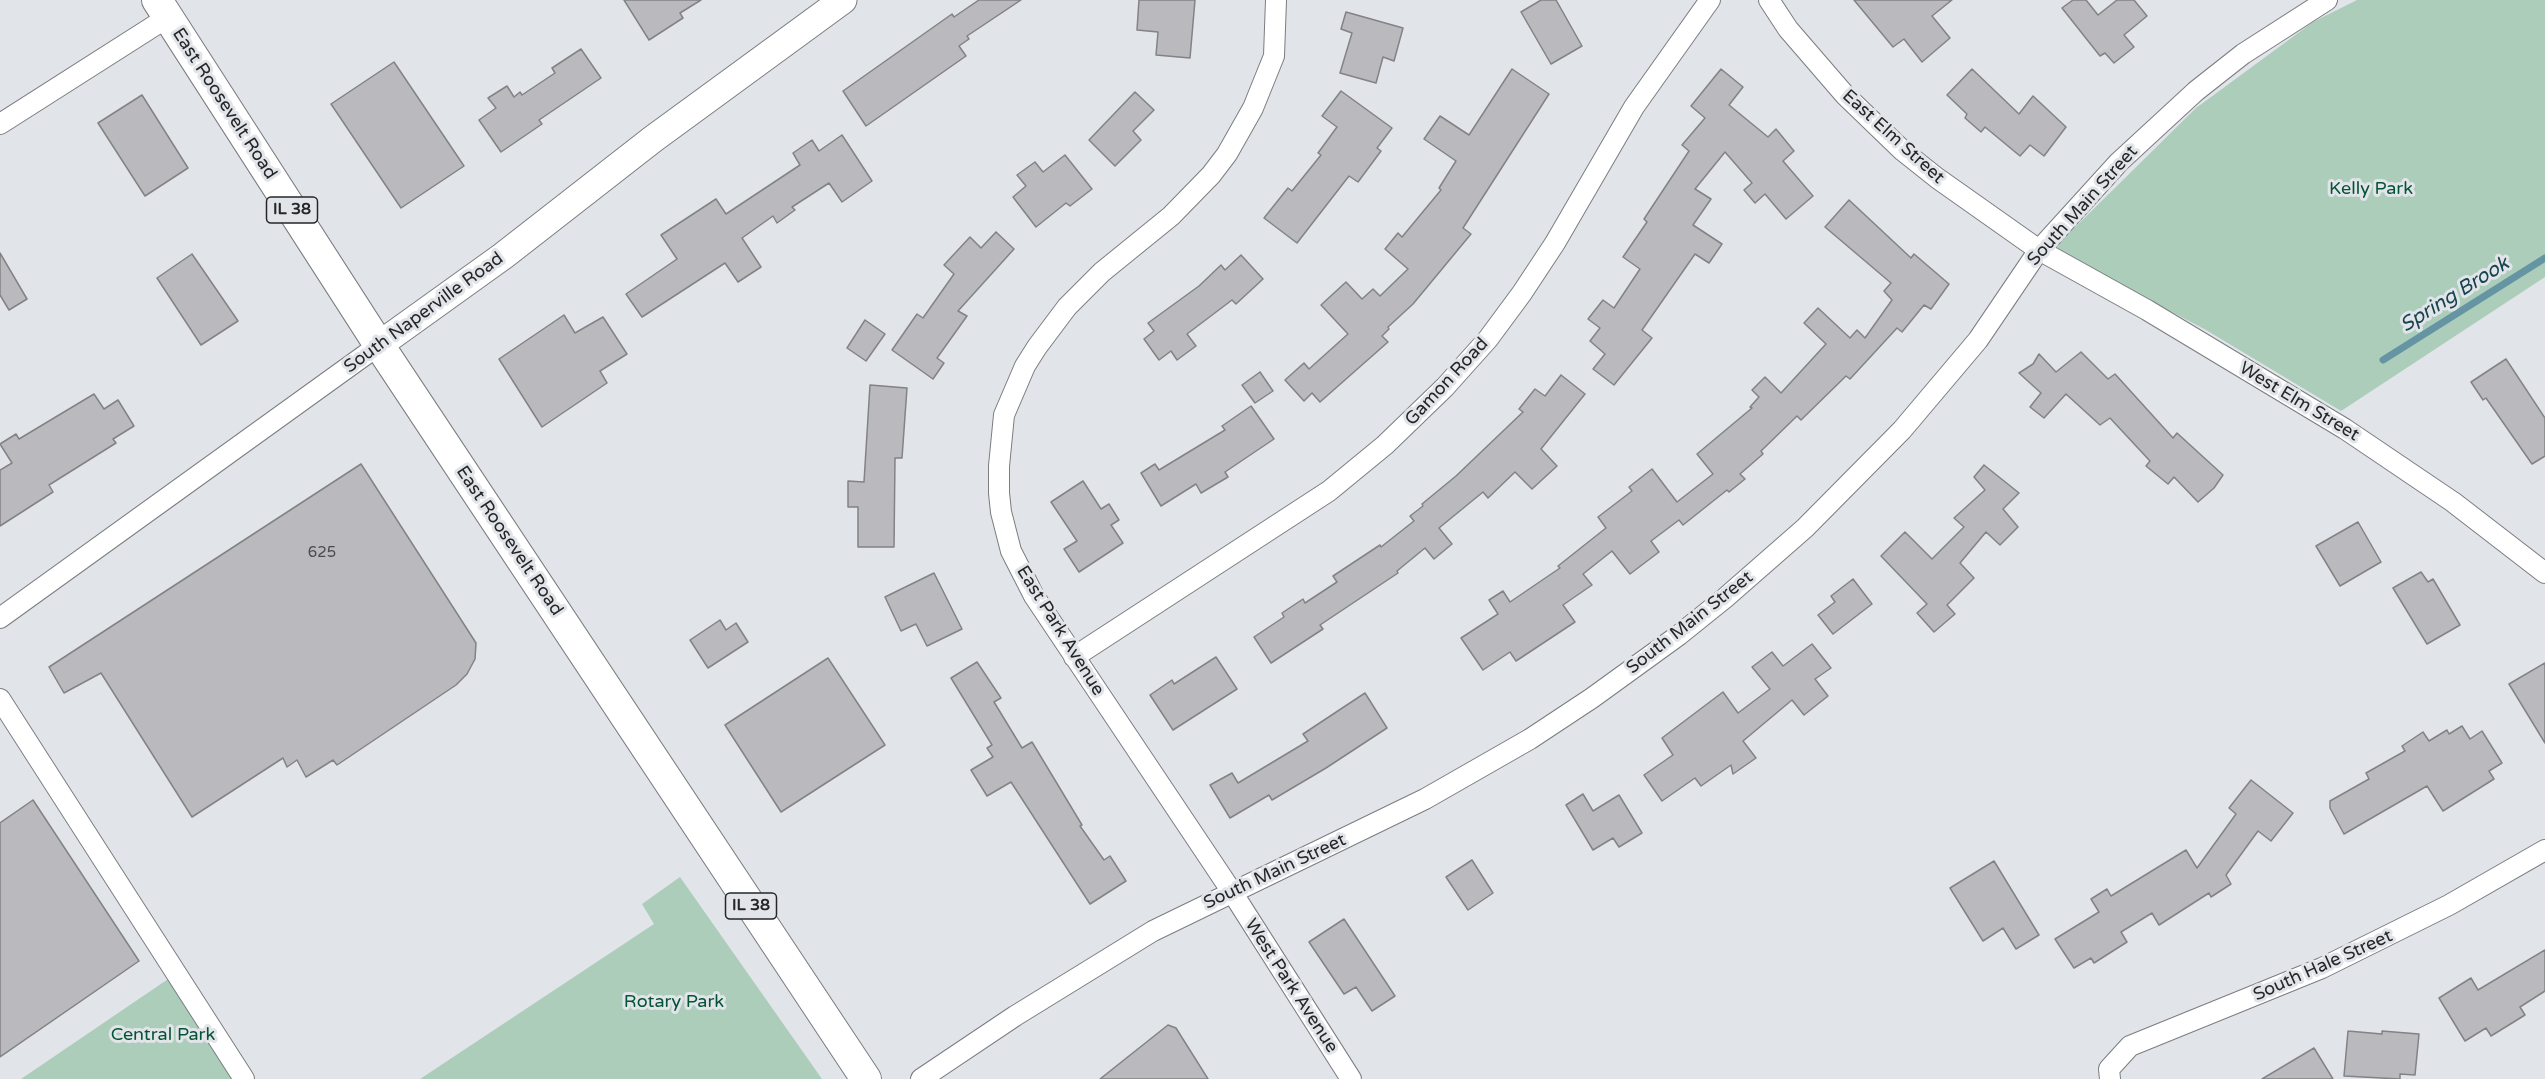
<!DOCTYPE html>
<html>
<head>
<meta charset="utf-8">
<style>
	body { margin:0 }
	canvas { display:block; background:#e1e4e8 }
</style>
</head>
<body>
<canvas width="2545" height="1079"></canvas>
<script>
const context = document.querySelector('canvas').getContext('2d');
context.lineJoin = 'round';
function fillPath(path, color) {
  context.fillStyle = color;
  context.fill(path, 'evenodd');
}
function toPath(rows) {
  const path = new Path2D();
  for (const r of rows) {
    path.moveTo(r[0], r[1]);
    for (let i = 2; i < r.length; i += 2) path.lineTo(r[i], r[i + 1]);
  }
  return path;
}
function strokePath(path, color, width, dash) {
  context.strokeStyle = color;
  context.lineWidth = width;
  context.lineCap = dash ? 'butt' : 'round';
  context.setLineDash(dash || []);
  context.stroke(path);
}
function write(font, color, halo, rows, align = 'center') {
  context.font = font + ' "Varela Round",sans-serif';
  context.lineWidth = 6;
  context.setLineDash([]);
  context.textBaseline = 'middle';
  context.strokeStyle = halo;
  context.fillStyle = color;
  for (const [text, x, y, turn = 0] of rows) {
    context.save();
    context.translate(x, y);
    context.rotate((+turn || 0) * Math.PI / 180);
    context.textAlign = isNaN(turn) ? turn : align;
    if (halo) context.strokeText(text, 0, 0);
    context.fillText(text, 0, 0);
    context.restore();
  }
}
const green = toPath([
	[2357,0,2545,0,2545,277,2341,411,2206,330,2053,249,2196,108,2313,22],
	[680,877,822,1079,420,1079,654,924,642,904],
	[177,973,245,1079,21,1079]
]);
const stream = toPath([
	[2383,360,2545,258]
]);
const building = toPath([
	[624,0,701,0,680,13,683,18,649,40,624,0],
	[979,0,1021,0,967,36,969,39,959,46,966,56,866,126,843,91,952,14,954,17,979,0],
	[1139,0,1195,0,1190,58,1156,55,1158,32,1137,30,1139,0],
	[1541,0,1556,0,1582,46,1551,64,1521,12,1541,0],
	[1854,0,1952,0,1932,16,1950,38,1922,62,1904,39,1893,47,1854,0],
	[2073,0,2086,0,2098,15,2117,0,2134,0,2147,16,2124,35,2134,47,2114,63,2105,53,2100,56,2062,8,2073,0],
	[1346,12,1403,28,1394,61,1383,57,1376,83,1340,73,1352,33,1341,29,1346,12],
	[581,49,601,78,539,120,542,124,501,152,479,120,496,108,488,98,507,86,514,97,520,92,522,95,555,73,552,68,581,49],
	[394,62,464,166,401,208,331,104,394,62],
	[1512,69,1549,94,1463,228,1471,234,1413,304,1388,327,1389,329,1382,336,1388,342,1320,402,1312,393,1304,401,1285,380,1304,363,1309,369,1348,334,1321,305,1346,282,1362,299,1373,289,1380,296,1408,269,1385,249,1398,233,1402,237,1441,190,1439,188,1456,161,1424,139,1440,116,1469,135,1512,69],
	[1721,69,1743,87,1729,105,1768,137,1776,129,1794,151,1783,161,1813,196,1786,219,1765,194,1755,203,1744,190,1752,183,1725,152,1695,189,1711,199,1693,225,1722,244,1709,263,1695,254,1642,330,1652,338,1614,385,1593,369,1605,354,1590,341,1600,328,1588,319,1603,300,1614,308,1640,269,1623,257,1647,222,1644,219,1689,151,1682,145,1705,118,1691,106,1721,69],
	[1972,69,2019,114,2033,96,2066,127,2044,156,2030,145,2020,156,1985,127,1981,132,1965,118,1967,114,1947,95,1972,69],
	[1341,91,1392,128,1377,148,1381,151,1358,182,1349,176,1297,243,1264,218,1288,188,1292,191,1321,155,1318,153,1337,127,1322,116,1341,91],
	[1135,92,1154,110,1133,131,1141,140,1115,166,1089,140,1135,92],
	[142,95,188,168,145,196,98,123,142,95],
	[842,135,872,181,842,202,829,183,792,207,795,210,777,223,773,216,742,238,761,267,738,282,725,263,642,317,626,294,677,259,661,235,716,199,726,214,800,165,793,153,812,140,819,151,842,135],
	[1065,155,1092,189,1070,206,1066,203,1036,227,1013,197,1026,186,1017,175,1035,162,1043,172,1065,155],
	[1849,200,1911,258,1914,254,1949,284,1931,309,1924,305,1902,332,1897,328,1850,379,1846,376,1801,420,1797,416,1761,451,1763,454,1740,474,1745,479,1729,492,1727,490,1683,525,1679,520,1651,541,1659,552,1630,574,1612,551,1583,574,1592,585,1563,605,1575,622,1516,661,1510,652,1483,670,1461,638,1498,614,1489,600,1503,591,1510,602,1560,568,1558,566,1606,528,1598,517,1632,491,1629,487,1652,469,1677,502,1713,474,1697,454,1752,408,1750,407,1759,397,1752,390,1765,377,1781,393,1826,344,1804,323,1818,308,1850,338,1857,330,1865,338,1892,300,1884,291,1891,283,1825,227,1849,200],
	[996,232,1014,249,958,311,967,316,937,358,944,363,933,379,892,350,917,314,923,318,954,274,944,265,970,237,981,248,996,232],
	[0,253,27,299,9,310,0,295,0,253],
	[192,254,238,321,201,345,157,278,192,254],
	[1241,255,1263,279,1236,304,1232,300,1187,334,1196,346,1177,360,1171,351,1159,360,1144,339,1154,331,1148,323,1199,286,1221,265,1225,270,1241,255],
	[564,315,575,333,603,317,627,354,600,371,607,383,542,427,499,359,564,315],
	[865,320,885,334,866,361,847,348,865,320],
	[2081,352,2108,379,2115,374,2173,438,2177,433,2223,475,2214,488,2198,502,2174,477,2168,484,2146,466,2150,461,2110,418,2100,425,2066,394,2044,418,2030,407,2041,393,2019,373,2033,364,2039,354,2056,372,2081,352],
	[2506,359,2545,418,2545,456,2532,464,2486,398,2483,400,2471,382,2506,359],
	[1260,372,1273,391,1255,403,1242,385,1260,372],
	[1561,375,1585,394,1541,449,1557,466,1532,489,1515,472,1488,498,1483,492,1439,528,1452,544,1434,559,1425,548,1397,571,1398,573,1320,625,1323,629,1271,663,1254,637,1284,617,1282,613,1303,599,1305,603,1337,582,1333,576,1380,545,1381,547,1414,521,1410,516,1423,506,1422,504,1456,476,1523,412,1519,409,1535,389,1545,396,1561,375],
	[870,385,907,388,902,458,895,458,894,547,858,547,858,507,848,507,848,481,864,482,870,385],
	[94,394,104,409,118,400,134,426,113,439,116,443,49,485,53,492,0,526,0,470,12,463,0,444,16,434,19,439,94,394],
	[1251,406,1274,439,1225,472,1228,477,1201,493,1196,484,1161,506,1141,473,1155,464,1159,470,1225,430,1222,426,1251,406],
	[361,464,476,643,475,659,467,674,456,685,337,765,333,760,306,777,297,760,287,767,283,758,192,817,101,673,64,693,49,667,361,464],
	[1984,465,2019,493,2003,509,2018,527,2000,545,1986,532,1960,563,1974,578,1947,605,1955,614,1934,632,1917,613,1927,604,1881,556,1905,532,1932,559,1964,527,1954,518,1985,490,1974,477,1984,465],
	[1083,481,1101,509,1109,504,1119,520,1111,525,1123,543,1079,572,1064,549,1077,541,1051,502,1083,481],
	[2358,522,2381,562,2340,586,2316,546,2358,522],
	[2421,572,2428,582,2433,579,2460,625,2427,644,2393,588,2421,572],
	[934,573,962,629,927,646,916,624,901,631,885,597,934,573],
	[1853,579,1872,604,1833,634,1818,615,1835,602,1831,596,1853,579],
	[720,620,726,630,736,623,748,642,708,668,690,640,720,620],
	[1812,644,1831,668,1815,679,1828,696,1804,715,1792,700,1743,741,1756,758,1733,774,1731,765,1701,786,1695,778,1662,801,1644,775,1673,755,1662,738,1723,692,1738,713,1770,689,1752,667,1772,652,1783,666,1812,644],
	[1216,657,1237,689,1173,730,1150,695,1172,680,1174,684,1216,657],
	[828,658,885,745,781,812,725,725,828,658],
	[977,662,1001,698,994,702,1022,748,1032,742,1082,825,1080,826,1104,860,1110,856,1126,881,1090,904,1011,782,987,796,971,770,993,757,987,748,992,745,951,678,977,662],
	[2545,663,2545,743,2509,684,2545,663],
	[1365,693,1387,728,1326,768,1272,800,1269,795,1230,818,1210,785,1232,773,1238,783,1308,741,1303,734,1365,693],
	[2462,726,2470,739,2482,731,2502,763,2489,771,2494,779,2443,811,2427,786,2344,834,2330,808,2330,801,2369,779,2366,773,2405,751,2402,746,2423,732,2429,741,2447,730,2449,734,2462,726],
	[2251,780,2293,813,2271,841,2258,831,2226,875,2231,884,2211,897,2209,893,2159,925,2152,913,2121,932,2127,942,2094,963,2091,958,2074,968,2055,939,2099,912,2091,899,2107,889,2111,896,2186,850,2197,868,2236,814,2229,808,2251,780],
	[1583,794,1593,811,1619,795,1642,833,1619,847,1613,838,1593,850,1566,805,1583,794],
	[33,800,139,961,0,1057,0,823,33,800],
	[1472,860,1493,893,1468,910,1446,877,1472,860],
	[1994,861,2039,935,2016,949,2003,928,1983,941,1950,888,1994,861],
	[1344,919,1395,996,1372,1011,1356,987,1344,994,1309,942,1344,919],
	[2545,950,2545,991,2520,1007,2525,1015,2491,1036,2486,1028,2465,1041,2439,998,2471,978,2478,990,2545,950],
	[1168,1025,1176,1028,1208,1079,1100,1079,1168,1025],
	[2348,1031,2382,1034,2382,1031,2419,1034,2415,1075,2400,1074,2400,1079,2344,1076,2348,1031],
	[2314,1048,2333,1079,2262,1079,2314,1048]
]);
const minor = toPath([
	[1276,0,1274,56,1253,108,1227,154,1211,175,1171,216,1102,272,1067,307,1037,347,1025,366,1004,415,999,466,999,493,1001,512,1011,551,1034,596,1232,892,1351,1079],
	[1769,0,1788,29,1845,95,1903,151,1937,178,2039,250,2147,310,2345,429,2453,502,2545,573],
	[0,124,168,17],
	[0,618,379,345],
	[1074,657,1329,491,1385,445,1445,387,1488,339,1522,293,1555,243,1634,107,1710,0],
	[0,699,244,1079],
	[921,1079,1015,1016,1153,931,1425,799,1530,739,1592,698,1679,635,1725,598,1805,528,1902,430,1978,340,2039,250,2119,162,2196,91,2243,54,2327,0],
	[2110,1079,2109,1069,2130,1046,2322,968,2449,905,2545,850]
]);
const secondary = toPath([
	[379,345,503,256,653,139,843,0]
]);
const primary = toPath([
	[157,0,379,345,866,1079]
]);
const numberNames = [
	["625",322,553]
];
const shields = [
	[292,210,51],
	[751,906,51]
];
const shieldNames = [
	["IL 38",292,210],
	["IL 38",751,906]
];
const streetNames = [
	["East Roosevelt Road",224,104,57],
	["East Elm Street",1893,137,42],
	["South Main Street",2083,206,-48],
	["South Naperville Road",424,313,-36],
	["Gamon Road",1447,382,-47],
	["West Elm Street",2299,402,31],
	["East Roosevelt Road",509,541,56],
	["South Main Street",1690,623,-38],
	["East Park Avenue",1060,631,58],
	["South Main Street",1275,872,-25],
	["South Hale Street",2323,966,-24],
	["West Park Avenue",1291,986,57]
];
const parkNames = [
	["Kelly Park",2371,189],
	["Rotary Park",674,1002],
	["Central Park",163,1035]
];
const waterNames = [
	["Spring Brook",2455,295,-32]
];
fillPath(green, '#adcdbb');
strokePath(stream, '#6595a3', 7);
fillPath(building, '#bab9bd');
strokePath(building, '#838286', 1.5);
strokePath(minor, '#7b7d81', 22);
strokePath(secondary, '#7b7d81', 29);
strokePath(primary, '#7b7d81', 32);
strokePath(minor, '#fff', 20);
strokePath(secondary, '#fff', 27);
strokePath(primary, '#fff', 30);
write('15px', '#4a4b4d', null, numberNames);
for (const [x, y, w] of shields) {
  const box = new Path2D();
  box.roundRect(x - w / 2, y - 13, w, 26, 4.5);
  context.fillStyle = '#e1e4e8';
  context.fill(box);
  strokePath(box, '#252628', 1.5);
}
write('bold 16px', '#252628', null, shieldNames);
write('18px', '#252628', '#e1e4e8', streetNames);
write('18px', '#055335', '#e1e4e8', parkNames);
write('italic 20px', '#16434e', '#e1e4e8', waterNames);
</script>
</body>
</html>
